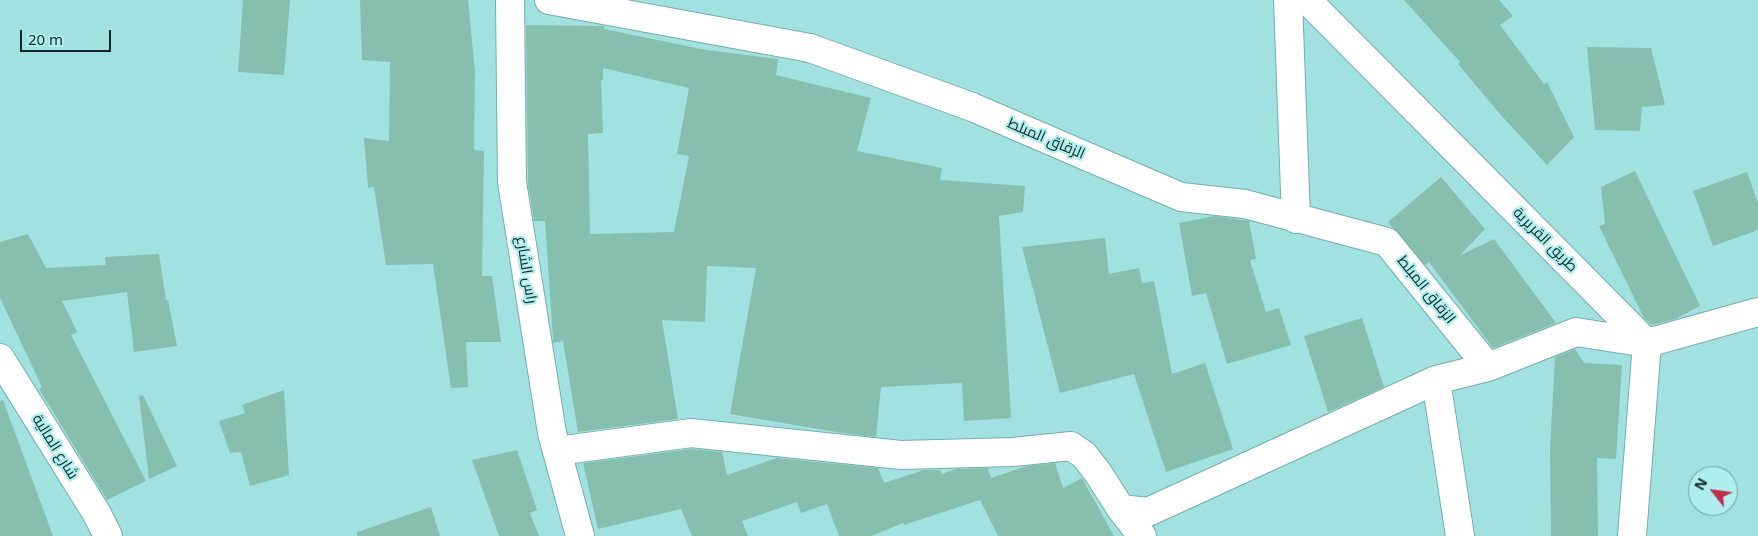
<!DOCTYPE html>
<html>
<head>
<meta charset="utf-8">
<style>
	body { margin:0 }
	#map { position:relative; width:1758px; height:536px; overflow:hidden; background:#a1e1e0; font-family:"Noto Sans",sans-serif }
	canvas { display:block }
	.north { position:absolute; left:1688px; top:466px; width:50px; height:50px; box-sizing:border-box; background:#aeeeed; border:1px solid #6e9f9e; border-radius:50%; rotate:300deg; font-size:14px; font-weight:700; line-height:20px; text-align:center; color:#0e2928 }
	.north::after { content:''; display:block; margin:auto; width:18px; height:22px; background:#c02f4c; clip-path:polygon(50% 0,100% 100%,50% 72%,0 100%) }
	.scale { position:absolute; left:20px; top:30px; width:91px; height:22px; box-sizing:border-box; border:2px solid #0e2928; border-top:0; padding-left:6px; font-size:15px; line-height:18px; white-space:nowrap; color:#0e2928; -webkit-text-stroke:4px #aeeeed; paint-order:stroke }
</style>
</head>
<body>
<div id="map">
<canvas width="1758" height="536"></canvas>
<div class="north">N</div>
<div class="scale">20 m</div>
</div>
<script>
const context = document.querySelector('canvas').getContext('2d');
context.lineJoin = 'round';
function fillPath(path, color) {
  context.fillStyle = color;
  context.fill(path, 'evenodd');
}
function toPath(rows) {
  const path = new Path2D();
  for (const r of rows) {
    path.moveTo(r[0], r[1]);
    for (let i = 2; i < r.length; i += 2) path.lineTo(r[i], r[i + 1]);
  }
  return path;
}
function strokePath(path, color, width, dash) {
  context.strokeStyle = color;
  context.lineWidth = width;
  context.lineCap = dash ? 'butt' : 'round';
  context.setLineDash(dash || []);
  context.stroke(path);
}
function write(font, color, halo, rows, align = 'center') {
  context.font = font + ' "Noto Sans",Cairo,sans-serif';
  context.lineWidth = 4.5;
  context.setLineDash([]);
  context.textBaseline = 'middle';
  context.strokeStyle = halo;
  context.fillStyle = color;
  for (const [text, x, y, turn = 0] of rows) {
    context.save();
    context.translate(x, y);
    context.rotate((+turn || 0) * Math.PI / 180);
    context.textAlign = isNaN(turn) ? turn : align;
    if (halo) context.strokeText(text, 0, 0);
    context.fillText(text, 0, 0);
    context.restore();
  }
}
const building = toPath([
	[243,0,290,0,284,75,238,72],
	[360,0,468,0,475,71,474,150,484,151,482,276,492,276,501,342,466,342,468,387,451,388,433,264,386,265,374,187,368,188,364,138,389,141,390,62,362,60],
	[1404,0,1499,0,1513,16,1500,25,1544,84,1547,82,1574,137,1547,165,1500,114,1458,64,1460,62],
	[526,25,604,26,604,29,706,50,778,59,776,75,871,98,857,151,942,168,940,180,1025,186,1023,212,999,216,1011,418,964,421,962,383,881,387,876,437,836,432,730,414,756,268,707,266,705,322,662,320,678,419,578,432,563,341,553,343,553,339,545,221,534,221,528,184],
	[603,68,689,88,677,154,689,156,674,232,590,234,588,134,603,133,601,80,603,80],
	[1587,47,1651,48,1665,105,1642,107,1640,131,1595,130],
	[1635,171,1700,306,1675,319,1652,325,1644,318,1599,226,1605,224,1601,187],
	[1747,172,1758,203,1758,230,1713,246,1693,191],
	[1441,177,1485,229,1459,256,1494,239,1556,323,1493,348,1429,262,1425,265,1388,222],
	[1215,216,1249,221,1256,259,1250,260,1266,312,1279,308,1291,345,1227,364,1206,293,1192,296,1179,223],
	[28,234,46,268,106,265,105,257,159,254,166,300,168,300,177,346,134,352,127,292,62,301,77,332,71,335,146,481,107,500,39,389,42,387,0,298,0,242],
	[1105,238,1109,274,1139,268,1142,283,1154,281,1172,374,1205,363,1233,449,1166,472,1134,374,1060,393,1022,247],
	[1362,318,1384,387,1328,412,1304,336],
	[1575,349,1584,363,1622,365,1616,459,1597,458,1598,536,1551,536,1550,448,1555,357],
	[284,390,289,475,250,486,241,452,230,453,219,421,245,413,242,405],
	[143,395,177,466,149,479,139,396],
	[3,400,53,536,0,536,0,401],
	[691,449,722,452,727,475,777,458,878,468,884,483,924,470,940,470,942,474,956,469,988,468,991,478,1027,466,1055,463,1063,488,1082,478,1114,536,998,536,980,500,904,525,903,523,871,536,839,536,827,504,801,513,797,502,742,521,748,536,692,536,681,509,598,529,583,463],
	[517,450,537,510,530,513,539,536,499,536,472,460],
	[431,507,440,536,357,536,357,532]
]);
const street = toPath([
	[549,0,810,48,972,107,1181,197,1245,204,1387,242,1488,367],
	[1288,0,1296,219],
	[1436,380,1460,536],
	[557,451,691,433,901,455,1013,452,1071,446,1084,455,1098,473,1121,509,1142,536],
	[1121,509,1148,512,1436,380,1488,367,1576,332,1647,343,1758,312]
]);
const secondary = toPath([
	[510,0,512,182,552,433,580,536],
	[1307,0,1647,343,1632,536],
	[0,358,97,514,108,536]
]);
const streetNames = [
	["الزقاق المبلط",1046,139,23],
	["طريق القريرية",1545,240,45],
	["راس الشارع",526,270,81],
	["الزقاق المبلط",1426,290,51],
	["شارع المالية",55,447,58]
];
fillPath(building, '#86bfae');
strokePath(street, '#72b0af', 30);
strokePath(secondary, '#72b0af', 30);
strokePath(street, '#fff', 28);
strokePath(secondary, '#fff', 28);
write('15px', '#0e2928', '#aeeeed', streetNames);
</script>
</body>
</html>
